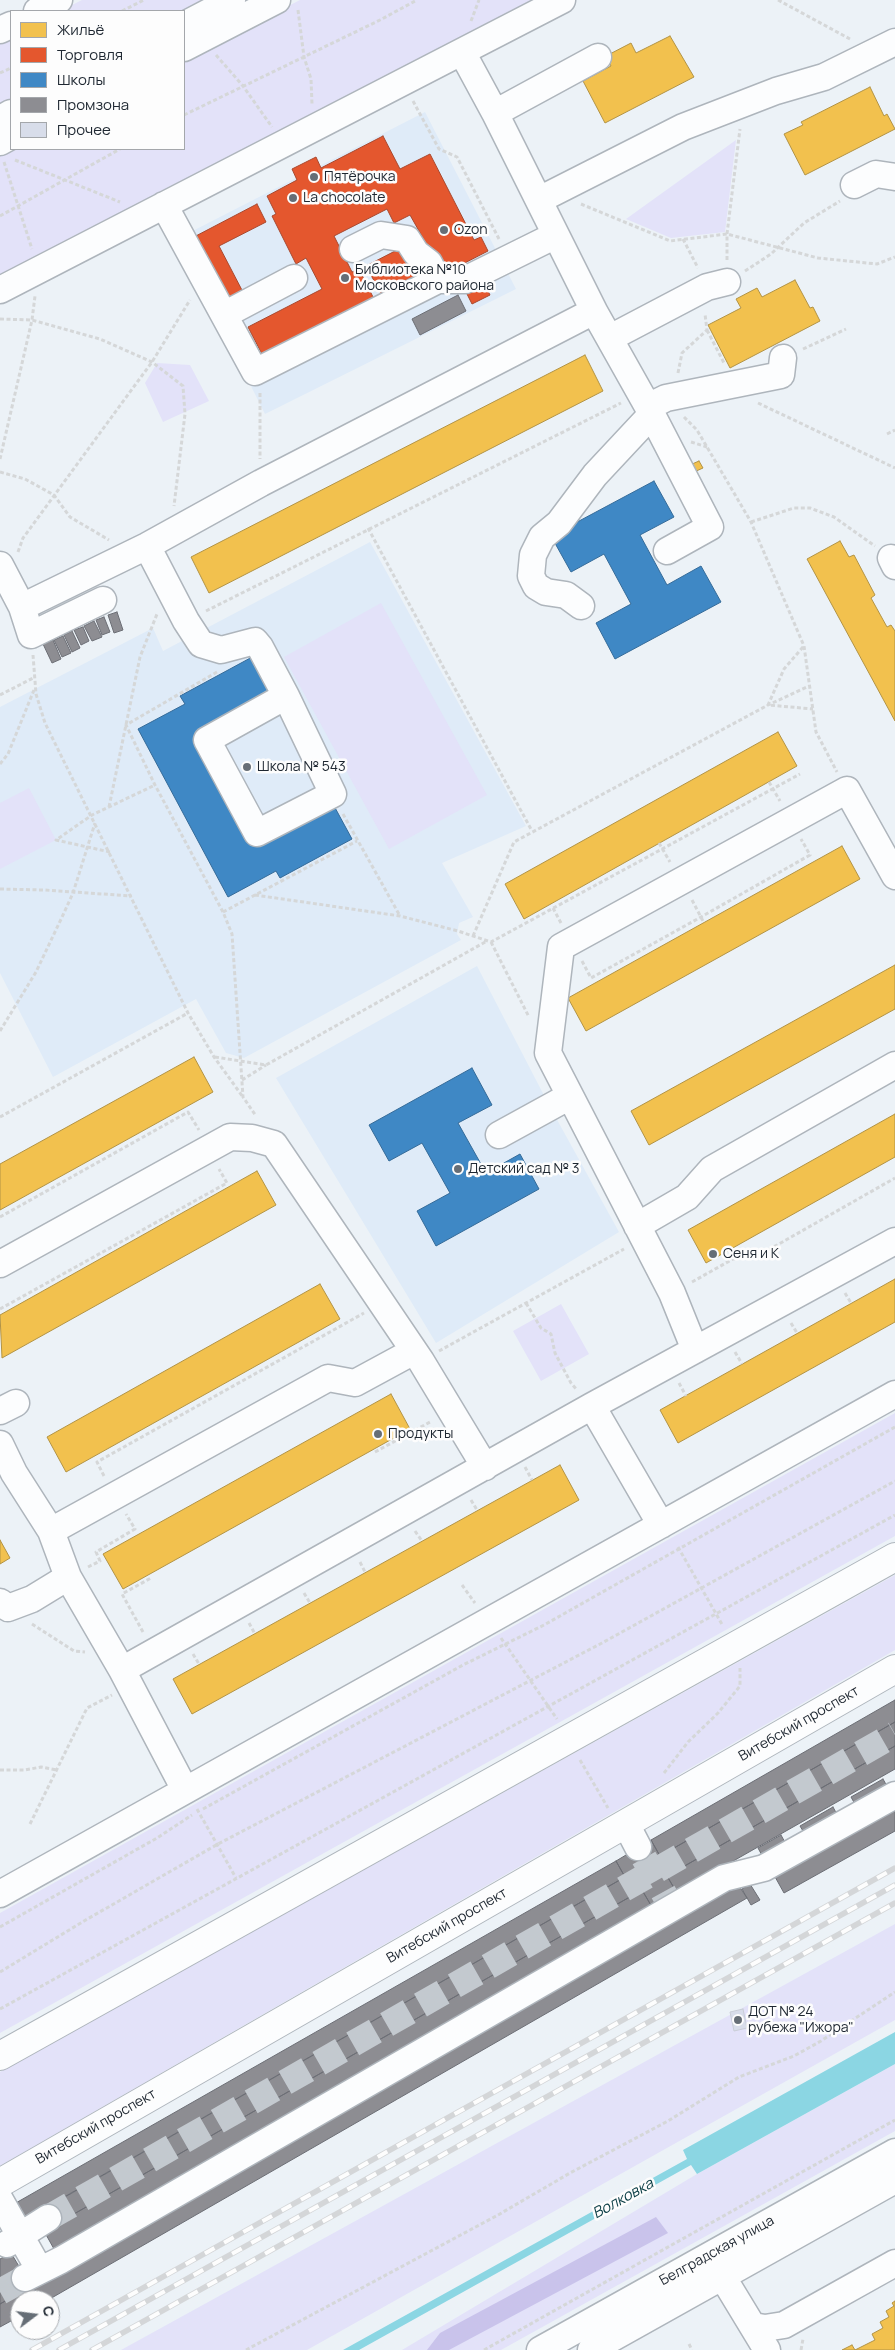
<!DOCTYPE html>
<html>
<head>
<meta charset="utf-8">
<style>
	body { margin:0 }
	#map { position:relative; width:895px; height:2350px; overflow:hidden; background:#ecf2f7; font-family:Manrope,sans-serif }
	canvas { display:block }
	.legend { position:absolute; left:10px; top:10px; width:175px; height:140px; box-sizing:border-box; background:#fdfdfd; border:1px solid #a4a7ab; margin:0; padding:6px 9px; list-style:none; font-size:15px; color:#1e2731 }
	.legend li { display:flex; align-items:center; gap:10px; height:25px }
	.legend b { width:25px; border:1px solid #a4a7ab }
	.north { position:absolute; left:10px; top:2290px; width:50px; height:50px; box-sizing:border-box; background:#fdfdfd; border:1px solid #a4a7ab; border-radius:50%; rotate:75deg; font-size:14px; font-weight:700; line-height:20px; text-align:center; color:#1e2731 }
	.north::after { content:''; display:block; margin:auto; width:18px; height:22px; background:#666e76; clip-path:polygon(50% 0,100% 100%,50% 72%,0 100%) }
</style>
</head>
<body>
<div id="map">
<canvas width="895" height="2350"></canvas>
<ul class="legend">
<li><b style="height:14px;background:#f2c14e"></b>Жильё</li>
<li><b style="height:14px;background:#e4572e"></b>Торговля</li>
<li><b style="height:14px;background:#3f88c5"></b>Школы</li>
<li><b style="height:14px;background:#8d8d92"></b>Промзона</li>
<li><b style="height:14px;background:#d8ddea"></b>Прочее</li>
</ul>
<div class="north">С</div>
</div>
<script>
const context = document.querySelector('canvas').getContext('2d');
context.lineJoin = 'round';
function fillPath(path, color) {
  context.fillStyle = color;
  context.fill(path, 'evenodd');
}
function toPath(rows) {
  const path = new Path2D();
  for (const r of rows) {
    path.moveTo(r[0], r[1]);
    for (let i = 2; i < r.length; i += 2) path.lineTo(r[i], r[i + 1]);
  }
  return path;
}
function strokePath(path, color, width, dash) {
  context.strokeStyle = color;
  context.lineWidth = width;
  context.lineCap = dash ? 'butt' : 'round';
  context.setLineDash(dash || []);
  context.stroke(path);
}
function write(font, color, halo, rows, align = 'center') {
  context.font = font + ' Manrope,sans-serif';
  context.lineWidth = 5;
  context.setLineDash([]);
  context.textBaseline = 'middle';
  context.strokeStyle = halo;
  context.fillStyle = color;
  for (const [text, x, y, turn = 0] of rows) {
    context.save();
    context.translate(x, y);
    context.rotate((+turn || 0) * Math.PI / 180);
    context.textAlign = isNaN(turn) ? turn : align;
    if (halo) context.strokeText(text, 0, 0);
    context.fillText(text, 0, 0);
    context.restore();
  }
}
const built = toPath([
	[425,112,516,289,265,414,177,239],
	[370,542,526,826,442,863,473,917,459,923,457,934,461,940,244,1058,226,1053,196,999,53,1077,0,973,0,707,153,628,163,651],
	[477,966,550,1107,619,1232,436,1343,276,1078]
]);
const green = toPath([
	[82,0,207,0,184,11,60,11],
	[300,0,536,0,0,276,0,155,12,149,184,149,184,60],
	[11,36,11,100,0,106,0,42],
	[736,140,725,232,671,238,626,219],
	[157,363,190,365,209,401,163,422,145,383],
	[381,603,487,795,389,849,284,657],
	[29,788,56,840,0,869,0,803],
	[561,1304,589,1354,541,1381,513,1331],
	[895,1413,895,1536,0,2033,0,1913],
	[895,1575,895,1650,0,2166,0,2072],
	[895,1924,895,2020,307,2350,121,2350],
	[895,2064,895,2131,501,2350,402,2350,697,2174]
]);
const forest = toPath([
	[656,2217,668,2233,449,2350,427,2350,440,2333]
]);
const water = toPath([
	[895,2032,895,2064,697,2174,691,2165,359,2350,343,2350,687,2159,683,2150]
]);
const homes = toPath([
	[670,36,694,77,605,123,583,81,611,66,606,56,631,43,636,53,670,36],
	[870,87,884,116,887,114,895,129,805,175,784,134,803,125,801,122,870,87],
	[795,280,810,308,813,307,820,321,730,368,708,325,741,308,736,299,757,288,762,297,795,280],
	[585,355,603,391,209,593,191,557,585,355],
	[699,461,703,468,694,472,690,465,699,461],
	[840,541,849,557,854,555,875,595,871,598,887,627,891,625,895,631,895,721,807,559,840,541],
	[778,732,797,766,524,919,505,884,778,732],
	[842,846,860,879,586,1031,568,998,842,846],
	[895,965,895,1009,649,1145,631,1111,895,965],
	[194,1057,213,1092,0,1210,0,1164,194,1057],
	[895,1114,895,1157,706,1263,688,1230,895,1114],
	[257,1171,276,1205,2,1358,0,1315,257,1171],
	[895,1279,895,1322,678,1443,660,1410,895,1279],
	[320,1284,340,1319,66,1472,47,1437,320,1284],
	[391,1394,410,1429,123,1589,103,1554,391,1394],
	[560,1465,579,1500,192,1714,173,1679,560,1465],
	[0,1540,10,1558,0,1564,0,1540],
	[895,2301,895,2350,855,2350,875,2340,872,2334,883,2328,880,2322,889,2317,886,2311,894,2306,892,2303,895,2301],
	[852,2345,855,2350,842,2350,852,2345]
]);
const shops = toPath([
	[383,136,400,169,430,154,474,240,481,237,488,251,453,269,451,265,444,268,432,254,410,215,394,223,387,209,334,236,352,272,359,269,377,305,266,362,248,327,322,289,306,258,296,264,272,216,276,214,267,196,297,180,292,169,316,157,321,168,383,136],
	[257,204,266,222,219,246,244,294,226,304,192,238,257,204],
	[399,249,403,257,419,267,425,280,385,301,366,266,399,249],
	[483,281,490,295,472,304,465,290,483,281]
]);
const schools = toPath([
	[654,481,674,517,640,535,667,585,701,566,721,602,615,659,596,623,631,604,604,554,571,572,551,536,654,481],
	[254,656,274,692,197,733,257,845,333,804,352,839,280,878,276,871,228,897,138,729,185,704,180,696,254,656],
	[472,1068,492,1105,458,1123,486,1173,520,1154,539,1189,436,1246,417,1211,450,1193,422,1143,389,1161,369,1125,472,1068]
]);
const industry = toPath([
	[458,295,466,311,420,335,412,319,458,295],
	[117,612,123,630,114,633,108,615,117,612],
	[104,617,110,632,102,635,96,620,104,617],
	[94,621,102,637,92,641,84,626,94,621],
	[83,627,89,641,81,645,74,630,83,627],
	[72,631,80,648,72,652,64,635,72,631],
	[63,636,71,653,62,657,54,640,63,636],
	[53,640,61,659,52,663,43,644,53,640],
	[895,1700,895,1722,660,1856,651,1840,895,1700],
	[895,1722,895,1746,667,1876,677,1893,652,1907,642,1890,53,2226,43,2209,625,1877,616,1861,651,1840,660,1856,895,1722],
	[895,1746,895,1769,677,1893,667,1876,895,1746],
	[883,1779,888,1788,856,1806,851,1797,883,1779],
	[833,1807,839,1818,806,1836,800,1826,833,1807],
	[895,1807,895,1831,784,1893,774,1875,895,1807],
	[781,1835,787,1846,764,1859,758,1848,781,1835],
	[616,1861,625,1877,23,2221,14,2204,616,1861],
	[737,1883,747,1898,48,2300,20,2300,20,2316,0,2327,0,2304,737,1883],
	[750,1884,760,1900,751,1905,742,1889,750,1884],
	[642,1890,652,1907,54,2249,44,2231,642,1890],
	[11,2253,20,2268,0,2280,0,2259,11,2253],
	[20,2268,30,2287,0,2304,0,2280,20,2268]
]);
const building = toPath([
	[743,2009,747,2028,734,2031,730,2012,743,2009]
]);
const minorTunnel = toPath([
	[644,1858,667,1899],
	[48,2218,895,1734],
	[0,2292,25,2278]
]);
const path = toPath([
	[778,0,850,39],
	[298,10,304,57,311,79,312,104],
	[122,11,144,0],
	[471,21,479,0],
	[216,55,243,86,272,127],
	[0,73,11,68],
	[413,101,439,149,457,157,499,239],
	[184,115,380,20,417,0],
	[15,160,120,202],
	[4,162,32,249],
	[581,204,670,241,727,234,818,258,877,264,895,257],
	[0,216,120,149],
	[683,239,698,268],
	[727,260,727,234,740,129],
	[745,271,771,254,804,223,840,201],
	[0,319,32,320,100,339,152,362,183,386,185,414,174,506],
	[707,330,724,363],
	[803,349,846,329],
	[678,373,682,353,707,330,705,314],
	[260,393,260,459],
	[758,403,895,468],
	[684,417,697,430,751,522,804,646,816,732,837,772],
	[887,434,895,430],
	[691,442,707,447],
	[0,459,32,320,35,296],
	[0,472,25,479,54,495,70,517,109,540],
	[751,522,794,508,810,508,834,517,875,546],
	[368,528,532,831],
	[18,552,23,538,152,362,190,300],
	[206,611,621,403],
	[803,647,784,669,768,705,813,709],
	[33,655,36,694,45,723,188,1013,214,1057,243,1097],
	[217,672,126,725,155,785,223,912,232,934,243,1097,256,1116],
	[0,695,35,677],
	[0,764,8,754,34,690],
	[769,782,780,801],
	[109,807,140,657,157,614],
	[343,814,400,916],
	[659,843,670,862],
	[110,852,56,840,92,815,155,785],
	[0,889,44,890,132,896],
	[255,895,400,916,458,931,491,942,800,774],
	[692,900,704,923],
	[553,908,561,923],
	[223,912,357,841],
	[473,936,514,842,768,705,809,686],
	[491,942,529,1017],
	[582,961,591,978,701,917,810,855,801,839],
	[0,1031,36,972,63,915,73,893,95,823],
	[215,1057,266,1065,487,941],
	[242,1080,266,1065],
	[0,1117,188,1013],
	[0,1217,188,1112,199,1130],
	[692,1282,733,1259,756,1257,895,1178],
	[845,1293,851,1303],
	[526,1303,541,1328,551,1334,555,1353,571,1383,577,1390],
	[0,1309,227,1183,219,1169],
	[791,1323,797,1333],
	[439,1351,624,1249],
	[735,1352,742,1364],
	[679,1383,686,1396],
	[375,1452,432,1421],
	[525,1467,532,1480],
	[104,1476,97,1462,364,1313],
	[471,1500,477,1510],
	[415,1531,422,1541],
	[678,1547,723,1626],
	[360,1562,365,1572],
	[88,1567,100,1561,96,1552,135,1529,126,1514],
	[462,1585,475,1603],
	[304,1593,310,1603],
	[249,1623,255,1634],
	[32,1624,74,1651,85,1652],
	[143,1632,122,1594,151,1578],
	[501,1638,557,1719],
	[193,1654,199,1664],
	[580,1760,608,1808],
	[0,1770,25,1770,41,1767,57,1770],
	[664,1773,688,1742,718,1713,740,1686,740,1668],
	[197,1809,236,1878],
	[203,1809,463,1665,544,1625,895,1427],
	[30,1824,87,1708,112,1695],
	[0,1927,157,1838,192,1815],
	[0,1972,84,1921,218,1844,602,1643,895,1481],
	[0,2009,895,1515],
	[689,2344,692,2350],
	[246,2350,498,2215,570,2173,668,2121,739,2077,794,2056,821,2041,895,1992],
	[484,2350,895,2120],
	[801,2350,803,2339]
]);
const minor = toPath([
	[37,11,59,0],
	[184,25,232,0],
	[0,30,11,25],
	[184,48,277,0],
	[462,52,495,113,594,311,648,407,710,527,667,551],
	[495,113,598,57],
	[0,119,11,113],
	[0,142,11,136],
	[854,185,876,174,895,177],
	[539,200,683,127,776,91,824,77,895,42],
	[164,205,255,372,438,280,465,280,556,235],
	[353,249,381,235,407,239,416,253,429,263,438,280],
	[0,290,562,0],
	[224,315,294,278],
	[610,338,707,287,727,282],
	[648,407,666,398,781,375,783,358],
	[147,546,186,621,201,644,221,650,255,641,260,647,286,696,333,794,257,833,207,740,286,696],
	[891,558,895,566],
	[0,565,22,607,147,546,261,483,594,311],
	[581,606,566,595,546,592,536,586,531,576,533,555,542,537,559,523,595,475,652,414],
	[22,607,31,635,103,600],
	[499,1135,570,1096],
	[637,1226,687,1197,712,1169,895,1065],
	[0,1264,230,1137,252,1138,274,1144,421,1361,485,1467],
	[695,1350,672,1293,548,1053,561,947,847,790,895,876],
	[592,1406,661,1525],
	[0,1411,16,1403],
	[0,1444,14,1473,51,1531,68,1577,122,1670,185,1790],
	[51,1531,328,1378,355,1383,414,1351],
	[0,1602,8,1608,32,1599,68,1577],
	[122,1670,592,1406,895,1241],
	[626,1824,638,1847],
	[0,1894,895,1394],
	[0,2200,39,2269],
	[7,2244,48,2218],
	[713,2261,767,2350],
	[25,2278,61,2260,724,1878,764,1868,895,1795],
	[753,2326,765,2328,784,2325,895,2263],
	[540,2350,895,2152],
	[591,2350,895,2180]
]);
const major = toPath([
	[0,2056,895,1557],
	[0,2183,895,1669]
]);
const rail = toPath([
	[32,2350,895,1868],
	[59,2350,895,1885],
	[92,2350,895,1903]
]);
const markers = [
	[314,177,5,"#666e76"],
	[293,198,5,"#666e76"],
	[444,230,5,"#666e76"],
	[345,278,5,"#666e76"],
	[247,767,5,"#666e76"],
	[458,1169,5,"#666e76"],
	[713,1254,5,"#666e76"],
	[378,1434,5,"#666e76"],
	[738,2020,5,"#666e76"]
];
const poiNames = [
	["Пятёрочка",324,177],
	["La chocolate",303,198],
	["Ozon",454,230],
	["Библиотека №10",355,270],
	["Московского района",355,286],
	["Школа № 543",257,767],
	["Детский сад № 3",468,1169],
	["Сеня и К",723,1254],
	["Продукты",388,1434],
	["ДОТ № 24",748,2012],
	["рубежа \"Ижора\"",748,2028]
];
const streetNames = [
	["Витебский проспект",799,1724,-30],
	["Витебский проспект",447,1926,-30],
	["Витебский проспект",96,2127,-30],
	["Белградская улица",717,2251,-29]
];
const waterNames = [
	["Волковка",623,2199,-29]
];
fillPath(built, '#dfebf8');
fillPath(green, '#e3e2f9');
fillPath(forest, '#c9c3eb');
fillPath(water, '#8bd6e3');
fillPath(homes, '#f2c14e');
strokePath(homes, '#b29345', 1);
fillPath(shops, '#e4572e');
strokePath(shops, '#a9492f', 1);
fillPath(schools, '#3f88c5');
strokePath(schools, '#356b99', 1);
fillPath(industry, '#8d8d92');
strokePath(industry, '#6c6e75', 1);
fillPath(building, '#d8ddea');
strokePath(building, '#caced7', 1);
strokePath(minorTunnel, '#c3c9cf', 26, [26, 13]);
strokePath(minor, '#aeb5bc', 29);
strokePath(major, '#aeb5bc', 30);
strokePath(path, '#d5d7d8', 3, [4, 2.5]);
strokePath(minor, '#fcfdfe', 26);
strokePath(major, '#fcfdfe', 28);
strokePath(rail, '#d4d6d8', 5.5);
strokePath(rail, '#fdfdfd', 4, [11]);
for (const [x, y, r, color] of markers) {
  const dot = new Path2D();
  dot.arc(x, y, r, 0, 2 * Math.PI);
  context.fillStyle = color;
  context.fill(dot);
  strokePath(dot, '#fdfdfd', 2);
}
write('14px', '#1e2731', '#fdfdfd', poiNames, 'left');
write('14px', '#1e2731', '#fdfdfd', streetNames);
write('italic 15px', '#063a41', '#fdfdfd', waterNames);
</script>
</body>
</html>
